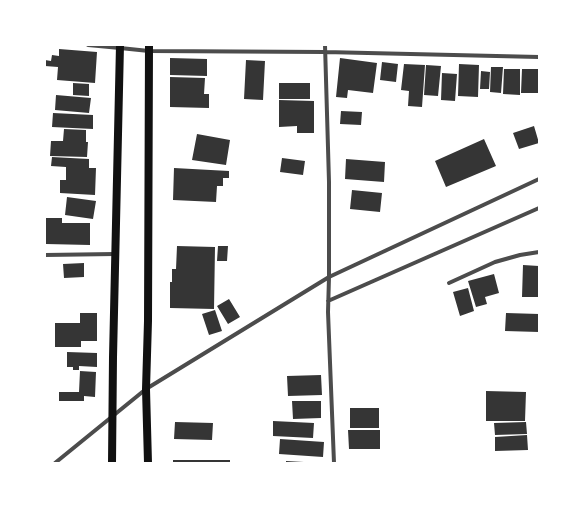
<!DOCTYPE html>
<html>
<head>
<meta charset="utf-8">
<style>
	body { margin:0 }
	#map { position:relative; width:584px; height:508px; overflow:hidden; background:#fff; font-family:"Public Sans",sans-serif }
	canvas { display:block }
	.frame { position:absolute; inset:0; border:46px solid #fff; pointer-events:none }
</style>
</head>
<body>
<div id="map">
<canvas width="584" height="508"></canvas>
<div class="frame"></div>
</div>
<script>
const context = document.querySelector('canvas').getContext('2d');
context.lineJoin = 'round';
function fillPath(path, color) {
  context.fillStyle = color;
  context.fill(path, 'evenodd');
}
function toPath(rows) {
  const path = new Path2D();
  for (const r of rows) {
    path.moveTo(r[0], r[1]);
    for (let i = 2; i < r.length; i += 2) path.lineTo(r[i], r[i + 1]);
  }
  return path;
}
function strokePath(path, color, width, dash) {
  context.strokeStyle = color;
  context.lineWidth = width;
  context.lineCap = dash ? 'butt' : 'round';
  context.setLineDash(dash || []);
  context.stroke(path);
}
const building = toPath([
	[59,49,97,52,95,83,57,80,58,67,45,66,45,60,51,61,52,55,59,56],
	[170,58,207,59,207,76,170,75],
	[340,58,377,63,373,93,348,90,347,98,336,97],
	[246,60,265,61,263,100,244,99],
	[382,62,398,64,396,82,380,80],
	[404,64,425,65,422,107,408,106,409,91,401,90],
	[459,64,479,65,478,97,458,96],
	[426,65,441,66,438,96,424,95],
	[491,67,503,67,501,93,490,92],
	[504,69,520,69,520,95,503,94],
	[522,69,539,69,539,93,521,93],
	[481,71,490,72,489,89,480,89],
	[442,73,457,74,455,101,441,100],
	[170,77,205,78,204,94,209,94,209,108,170,107],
	[73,83,89,84,89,96,73,95],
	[279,83,310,83,310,99,279,99],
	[56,95,91,98,89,113,55,110],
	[279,100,314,101,314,133,297,133,297,126,279,127],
	[341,111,362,112,361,125,340,124],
	[53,113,93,115,93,129,52,127],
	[534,126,539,143,519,149,513,133],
	[64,129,86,130,86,142,88,142,87,157,50,156,51,141,63,141],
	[197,134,230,140,226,165,192,160],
	[484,139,496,166,446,187,435,161],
	[52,157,89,159,89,168,96,168,95,195,60,193,60,180,66,180,66,167,51,166],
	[282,158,305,161,303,175,280,172],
	[346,159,385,162,384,182,345,179],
	[174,168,229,171,229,178,223,178,223,186,217,186,216,202,173,200],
	[352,190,382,193,380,212,350,209],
	[67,197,96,201,93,219,65,215],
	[46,218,62,218,62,223,90,223,90,245,46,244],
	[177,246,215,247,214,309,170,308,170,282,172,282,172,269,176,269],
	[218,246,228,246,227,261,217,261],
	[84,263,84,277,64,278,63,264],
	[523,265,539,266,539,297,522,297],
	[494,274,499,293,485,297,487,304,476,307,468,281],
	[468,288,474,311,460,316,453,292],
	[229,299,240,317,228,324,217,306],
	[215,310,222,331,209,335,202,314],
	[80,313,97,313,97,341,81,341,81,347,55,347,55,323,80,323],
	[506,313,539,314,539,332,505,331],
	[67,352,97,353,97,367,79,366,79,370,73,370,73,367,67,367],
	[80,371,96,372,95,397,84,396,84,401,59,401,59,392,79,392],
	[321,375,322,395,288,396,287,376],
	[486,391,526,392,525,421,486,421],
	[292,401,321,401,321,418,293,419],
	[350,408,379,408,379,428,350,428],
	[273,421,314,423,313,438,273,436],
	[175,422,213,423,212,440,174,439],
	[526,422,527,434,495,435,494,423],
	[348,430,380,430,380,449,349,449],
	[527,435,528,450,495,451,495,437],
	[280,439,324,442,323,457,279,454],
	[173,460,230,460,230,463,173,463],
	[286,461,304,462,304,463,286,463]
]);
const minor = toPath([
	[88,45,120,48,149,51,325,52,539,57],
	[325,45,329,182,329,277,328,312,334,463],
	[45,255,115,254],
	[449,283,495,262,520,255,539,252],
	[328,301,539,208],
	[55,463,146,389,329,277,539,179]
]);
const secondary = toPath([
	[112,463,113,357,120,45],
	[148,463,146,389,148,321,149,45]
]);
fillPath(building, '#353535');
strokePath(minor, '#4c4c4c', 4);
strokePath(secondary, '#111', 8);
</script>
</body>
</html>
